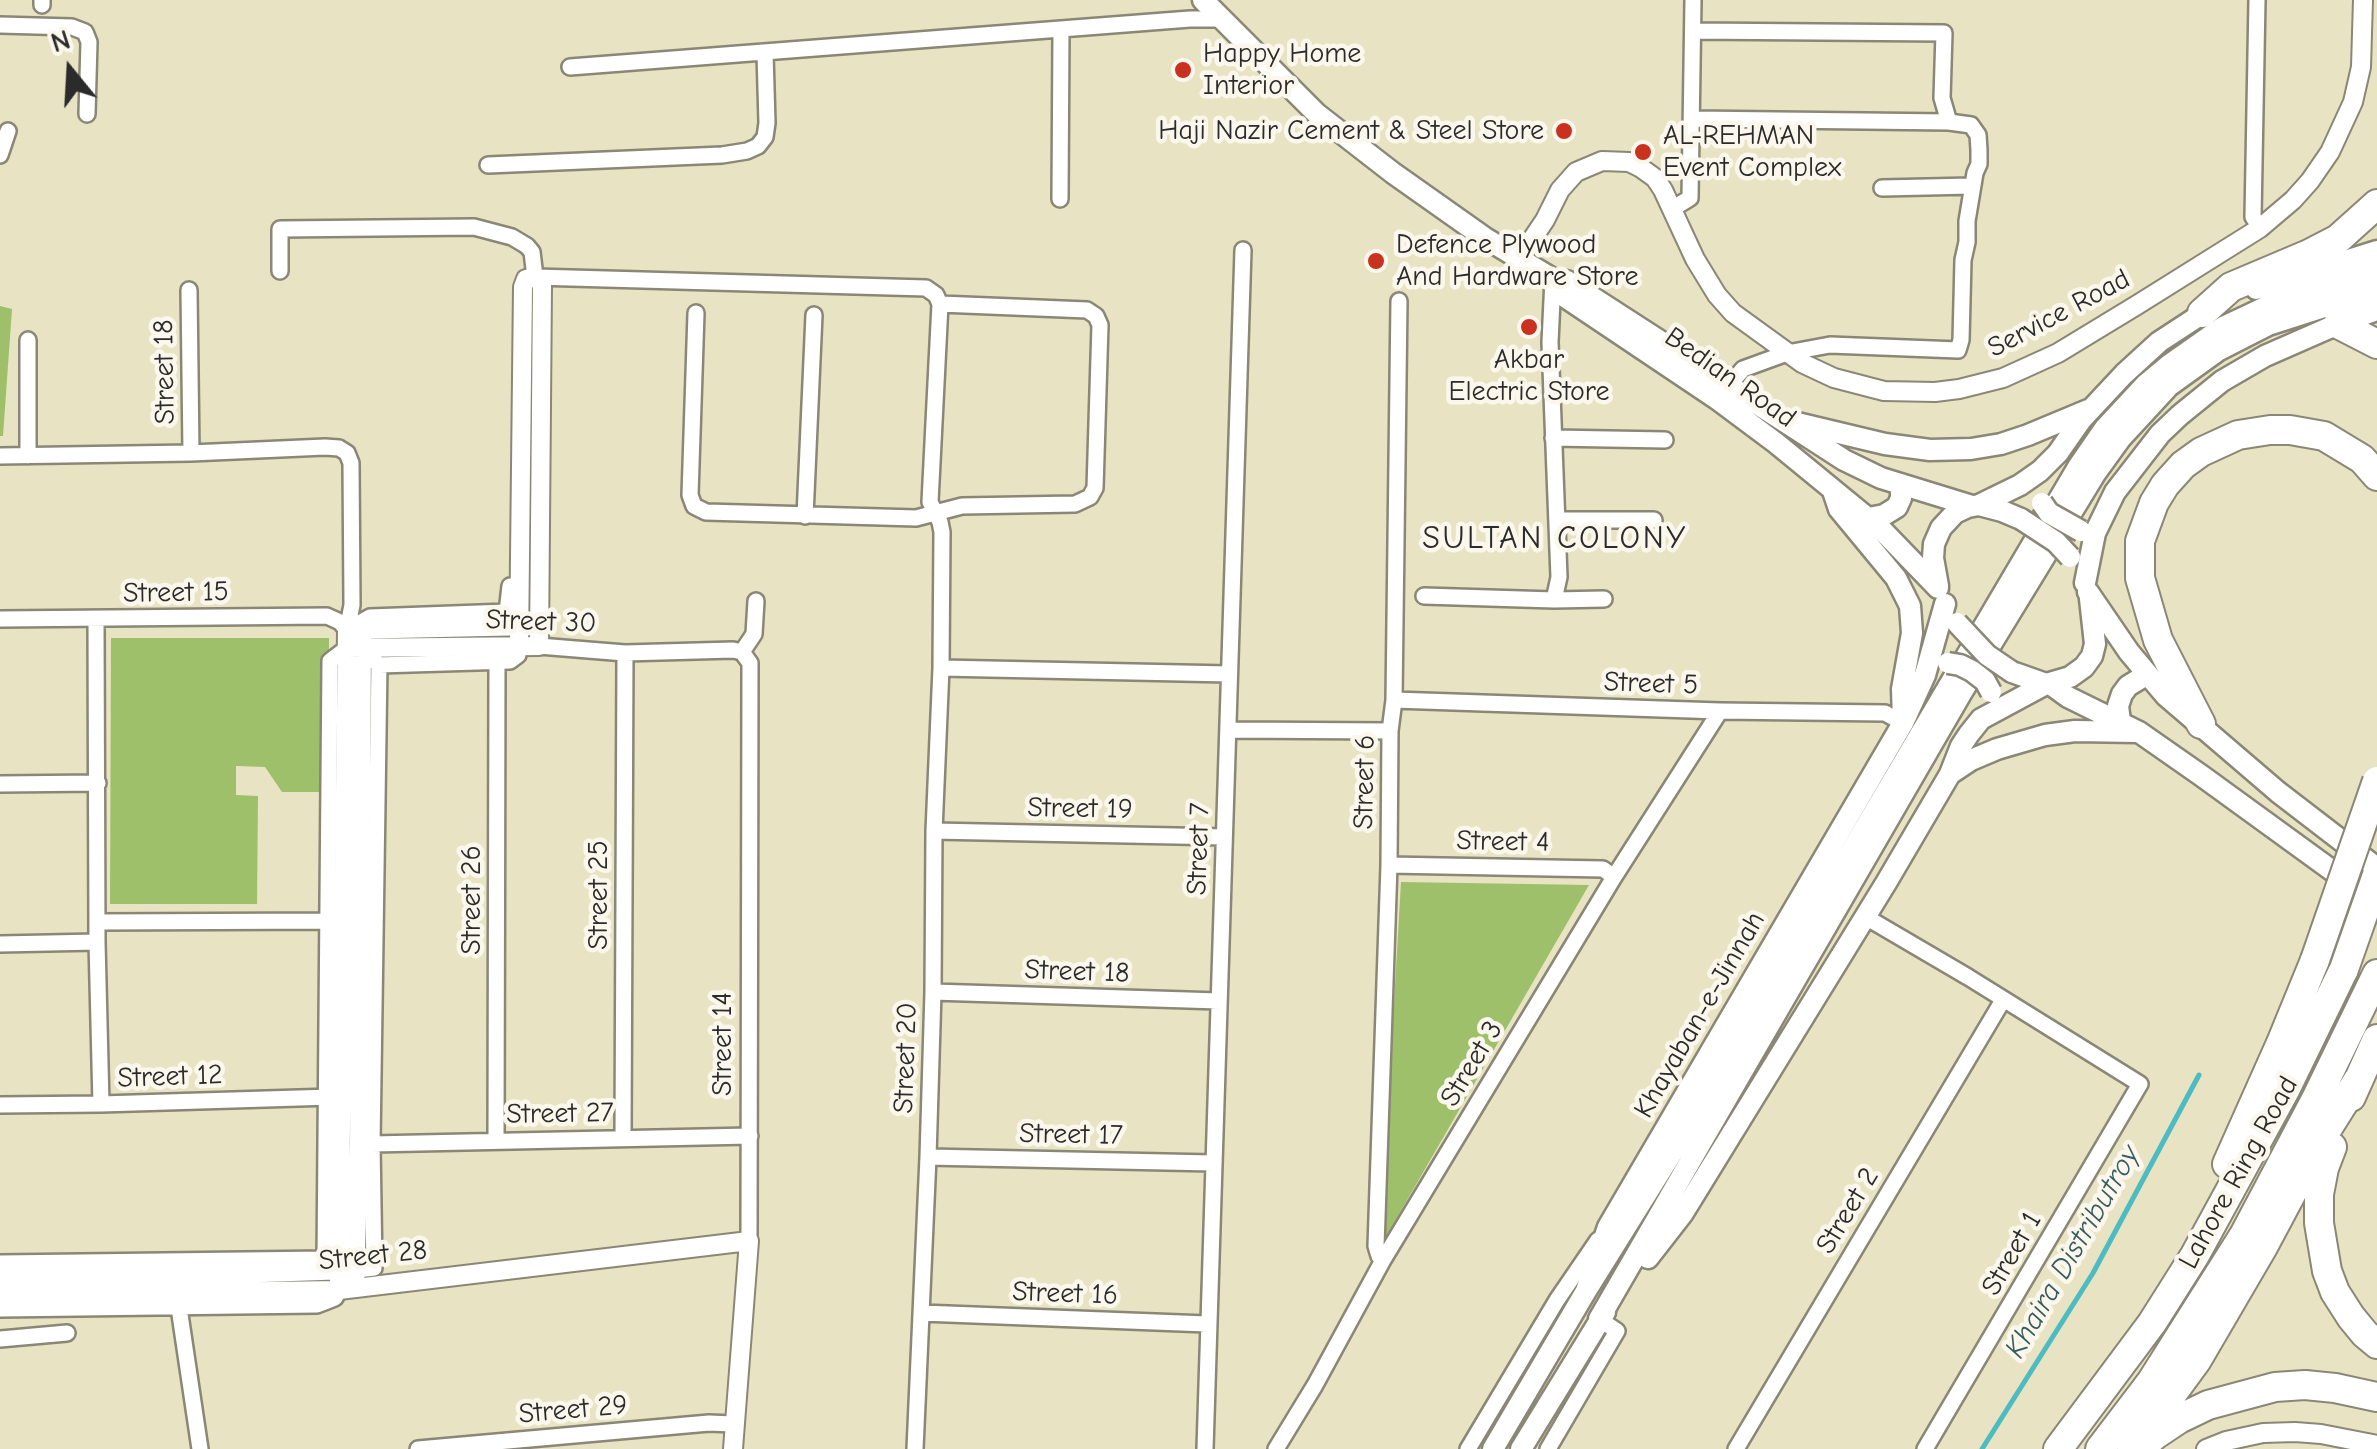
<!DOCTYPE html>
<html>
<head>
<meta charset="utf-8">
<style>
	body { margin:0 }
	#map { position:relative; width:2377px; height:1449px; overflow:hidden; background:#e8e3c2; font-family:"Comic Neue",sans-serif }
	canvas { display:block }
	.north { position:absolute; left:20px; top:20px; width:100px; height:100px; -webkit-text-stroke:8px #fbf7ec; paint-order:stroke; rotate:342deg; font-size:28px; font-weight:700; line-height:40px; text-align:center; color:#2b2b2b }
	.north::after { content:''; display:block; margin:auto; width:35px; height:45px; background:#2b2b2b; clip-path:polygon(50% 0,100% 100%,50% 72%,0 100%) }
</style>
</head>
<body>
<div id="map">
<canvas width="2377" height="1449"></canvas>
<div class="north">N</div>
</div>
<script>
const context = document.querySelector('canvas').getContext('2d');
context.lineJoin = 'round';
function fillPath(path, color) {
  context.fillStyle = color;
  context.fill(path, 'evenodd');
}
function toPath(rows) {
  const path = new Path2D();
  for (const r of rows) {
    path.moveTo(r[0], r[1]);
    for (let i = 2; i < r.length; i += 2) path.lineTo(r[i], r[i + 1]);
  }
  return path;
}
function strokePath(path, color, width, dash) {
  context.strokeStyle = color;
  context.lineWidth = width;
  context.lineCap = dash ? 'butt' : 'round';
  context.setLineDash(dash || []);
  context.stroke(path);
}
function write(font, color, halo, rows, align = 'center') {
  context.font = font + ' "Comic Neue",sans-serif';
  context.lineWidth = 9;
  context.setLineDash([]);
  context.textBaseline = 'middle';
  context.strokeStyle = halo;
  context.fillStyle = color;
  for (const [text, x, y, turn = 0] of rows) {
    context.save();
    context.translate(x, y);
    context.rotate((+turn || 0) * Math.PI / 180);
    context.textAlign = isNaN(turn) ? turn : align;
    if (halo) context.strokeText(text, 0, 0);
    context.fillText(text, 0, 0);
    context.restore();
  }
}
const green = toPath([
	[0,306,12,309,3,436,0,436],
	[111,638,329,638,329,792,282,792,265,767,236,766,236,795,258,796,257,904,110,904],
	[1401,882,1589,885,1380,1247]
]);
const stream = toPath([
	[1982,1449,2093,1273,2199,1075]
]);
const minor = toPath([
	[2257,0,2253,217,2260,228],
	[42,5,42,0],
	[0,25,72,27,85,32,89,42,87,114],
	[1693,31,1944,33,1942,98,1949,122,1971,125,1978,135,1979,150,1979,164,1975,173,1967,221,1967,242,1963,260,1961,340,1958,350,1830,345,1787,353,1743,369,1724,391],
	[570,67,1190,19,1223,19],
	[1693,119,1949,122],
	[0,155,8,131],
	[488,165,722,155,747,151,758,146,765,137,767,123,765,53],
	[1882,188,1972,186],
	[1060,199,1061,30],
	[1672,209,1690,198,1693,0],
	[280,271,280,229,474,227,512,237,527,246,532,252,535,277,926,288,936,295,940,304,930,502,940,522,942,532,941,668,934,831,933,992,928,1157,915,1449],
	[189,290,191,453],
	[696,313,690,495,694,506,706,512,916,518,962,506,1075,504,1090,497,1095,488,1100,325,1096,316,1087,310,940,304],
	[28,340,28,456],
	[1553,438,1665,440],
	[0,456,191,453,325,447,339,448,347,453,351,463,352,605,347,630],
	[805,516,814,315],
	[1558,520,1654,520],
	[1424,596,1554,600,1559,577,1550,342,1553,279],
	[1554,600,1604,599],
	[507,612,510,586],
	[0,619,327,616,340,622,347,630],
	[96,619,97,942,101,1104],
	[347,630,370,617,507,612,520,626],
	[539,646,625,653,733,650,742,652,750,663,749,1241],
	[742,652,754,634,756,601],
	[379,665,510,661,518,655,519,646],
	[941,668,1229,674],
	[1394,700,1720,711,1885,713,1903,723],
	[1229,730,1390,731],
	[0,784,98,783],
	[934,831,1224,837],
	[1389,865,1603,869,1614,877],
	[1864,916,1968,977,2140,1084,1925,1449],
	[98,922,333,921],
	[0,944,97,942],
	[933,992,1219,1001],
	[0,1105,101,1104,332,1097],
	[623,1138,625,653],
	[496,1140,497,661],
	[372,1144,750,1136],
	[928,1157,1213,1163],
	[325,1259,330,661,347,648],
	[1383,1260,1379,1256,1376,1246,1389,865,1390,731,1394,700,1399,301],
	[0,1263,325,1259,330,1262],
	[356,1270,374,1268,372,1144,379,665,361,648],
	[178,1301,200,1449],
	[0,1309,317,1305,335,1298,339,1290],
	[922,1313,1207,1324],
	[0,1339,67,1333],
	[418,1449,709,1423,733,1424],
	[1205,1449,1243,250],
	[1276,1449,1315,1385,1383,1260,1614,877,1720,711],
	[1468,1449,1557,1300,1598,1240],
	[1548,1449,1617,1331,1599,1319],
	[1736,1449,2003,1000]
]);
const tertiary = toPath([
	[1518,260,1545,220,1560,190,1576,172,1602,161,1629,162,1641,168,1655,178,1663,190,1695,259,1717,295,1733,313,1802,363,1834,378,1884,391,1935,392,1959,389,2003,378,2058,353,2137,305,2260,228,2293,200,2310,181,2330,152,2353,102,2361,67,2363,0],
	[347,648,539,646,542,286,542,281,535,277,526,279,523,287,519,646],
	[0,1278,177,1276,349,1270],
	[355,1288,359,1143,362,638],
	[339,1290,347,630,532,626],
	[0,1295,339,1290,749,1241,733,1449],
	[2206,1449,2226,1441,2263,1433,2295,1432,2321,1434,2377,1445]
]);
const secondary = toPath([
	[1203,0,1317,114,1393,173,1485,238,1553,279,1559,293,1717,399,1776,443,1881,529,1938,588],
	[1553,279,1567,281,1844,460,1881,478,1972,506],
	[2256,289,2377,251],
	[1797,423,1885,444,1930,450,1971,449,2001,444,2028,435,2088,410],
	[1833,491,1839,509,1896,578,1910,606,1912,633,1902,689,1903,721],
	[1979,505,2020,485,2040,471,2058,453,2081,420,2124,374,2159,342,2211,308],
	[1869,518,1884,515,1897,507,1901,498,1901,484],
	[2085,583,2095,533,2115,492,2160,434,2180,415,2222,381,2265,356,2338,324,2377,310],
	[1938,586,1933,558,1934,544,1941,528,1955,513,1968,507,1979,505,2002,511,2021,519],
	[2088,592,2129,652,2166,696,2278,792,2377,868],
	[2012,672,2046,684,2070,677,2084,667,2092,656,2095,644,2090,599],
	[2050,684,2068,697,2139,732,2202,776,2352,885],
	[2120,721,2118,706,2122,694,2128,686,2146,675],
	[1950,774,1971,760,1997,749,2045,735,2075,731,2137,732],
	[1648,1258,1683,1213,1886,883,1950,774,1961,746,1969,734,1981,719,2046,684],
	[1586,1291,1690,1124,2078,467,2105,428,2145,385,2169,365,2223,327,2274,303,2377,270],
	[1599,1319,1962,692,2095,474,2121,438,2169,386,2219,350,2268,325,2377,290],
	[1493,1449,1586,1291,1608,1227,1903,723,1925,675,1945,604],
	[1521,1449,1605,1312]
]);
const motorway = toPath([
	[2202,313,2231,287,2309,254,2338,239,2377,204],
	[2338,324,2377,344],
	[2201,724,2158,640,2140,578,2140,541,2154,503,2165,485,2183,465,2201,452,2238,435,2270,430,2290,430,2324,436,2362,459,2377,476],
	[2351,1097,2377,1039],
	[2332,1147,2324,1168,2319,1194,2319,1223,2327,1271,2335,1292,2351,1317,2365,1334,2377,1344],
	[2227,1164,2281,1043,2315,960],
	[2144,1445,2155,1435,2179,1419,2208,1405,2275,1387,2305,1385,2335,1388,2377,1397],
	[2058,1449,2152,1323,2195,1255,2285,1090,2344,969],
	[2100,1449,2151,1382,2244,1235,2317,1097,2377,974],
	[2132,1449,2197,1360,2263,1247,2319,1142,2358,1080]
]);
const secondaryBridge = toPath([
	[2042,503,2049,513,2081,531],
	[2021,519,2056,542,2070,557],
	[1957,623,1987,655,2012,672],
	[1948,663,1960,665,1972,671,1985,681,1991,692]
]);
const motorwayBridge = toPath([
	[2315,960,2377,781],
	[2344,969,2377,875]
]);
const markers = [
	[1183,70,10,"#c8321e"],
	[1564,131,10,"#c8321e"],
	[1643,152,10,"#c8321e"],
	[1376,261,10,"#c8321e"],
	[1529,327,10,"#c8321e"]
];
const poiNames = [
	["Happy Home",1203,54],
	["Interior",1203,86],
	["Haji Nazir Cement & Steel Store",1544,131,"right"],
	["AL-REHMAN",1663,136],
	["Event Complex",1663,168],
	["Defence Plywood",1396,245],
	["And Hardware Store",1396,277],
	["Akbar",1529,360,"center"],
	["Electric Store",1529,392,"center"]
];
const streetNames = [
	["Service Road",2059,314,-28],
	["Street 18",165,372,-91],
	["Bedian Road",1730,378,35],
	["Street 15",176,593,-1],
	["Street 30",541,622,2],
	["Street 5",1651,684,2],
	["Street 6",1365,782,-89],
	["Street 19",1080,809,1],
	["Street 4",1503,842,1],
	["Street 7",1199,849,-88],
	["Street 25",599,895,-90],
	["Street 26",472,900,-90],
	["Street 18",1077,972,2],
	["Khayaban-e-Jinnah",1700,1015,-60],
	["Street 14",723,1044,-90],
	["Street 20",906,1058,-88],
	["Street 3",1472,1064,-59],
	["Street 12",170,1077,-2],
	["Street 27",560,1114,-1],
	["Street 17",1071,1135,1],
	["Lahore Ring Road",2239,1173,-61],
	["Street 2",1848,1211,-59],
	["Street 1",2012,1254,-60],
	["Street 28",373,1256,-6],
	["Street 16",1065,1294,2],
	["Street 29",573,1410,-5]
];
const waterNames = [
	["Khaira Distributroy",2073,1252,-60]
];
const quarterNames = [
	["SULTAN COLONY",1555,539]
];
fillPath(green, '#9ec06a');
strokePath(stream, '#4cbbc2', 5);
strokePath(minor, '#8a8776', 20);
strokePath(tertiary, '#8a8776', 22);
strokePath(secondary, '#8a8776', 25);
strokePath(motorway, '#8a8776', 32);
strokePath(minor, '#fff', 15);
strokePath(tertiary, '#fff', 18);
strokePath(secondary, '#fff', 20);
strokePath(motorway, '#fff', 28);
strokePath(secondaryBridge, '#8a8776', 25, []);
strokePath(motorwayBridge, '#8a8776', 32, []);
strokePath(secondaryBridge, '#fff', 20);
strokePath(motorwayBridge, '#fff', 28);
for (const [x, y, r, color] of markers) {
  const dot = new Path2D();
  dot.arc(x, y, r, 0, 2 * Math.PI);
  context.fillStyle = color;
  context.fill(dot);
  strokePath(dot, '#fbf7ec', 4);
}
write('28px', '#2b2b2b', '#fbf7ec', poiNames, 'left');
write('28px', '#2b2b2b', '#fbf7ec', streetNames);
write('italic 30px', '#375d60', '#fbf7ec', waterNames);
context.letterSpacing = '2.5px';
write('32px', '#2b2b2b', '#fbf7ec', quarterNames);
context.letterSpacing = '0px';
</script>
</body>
</html>
